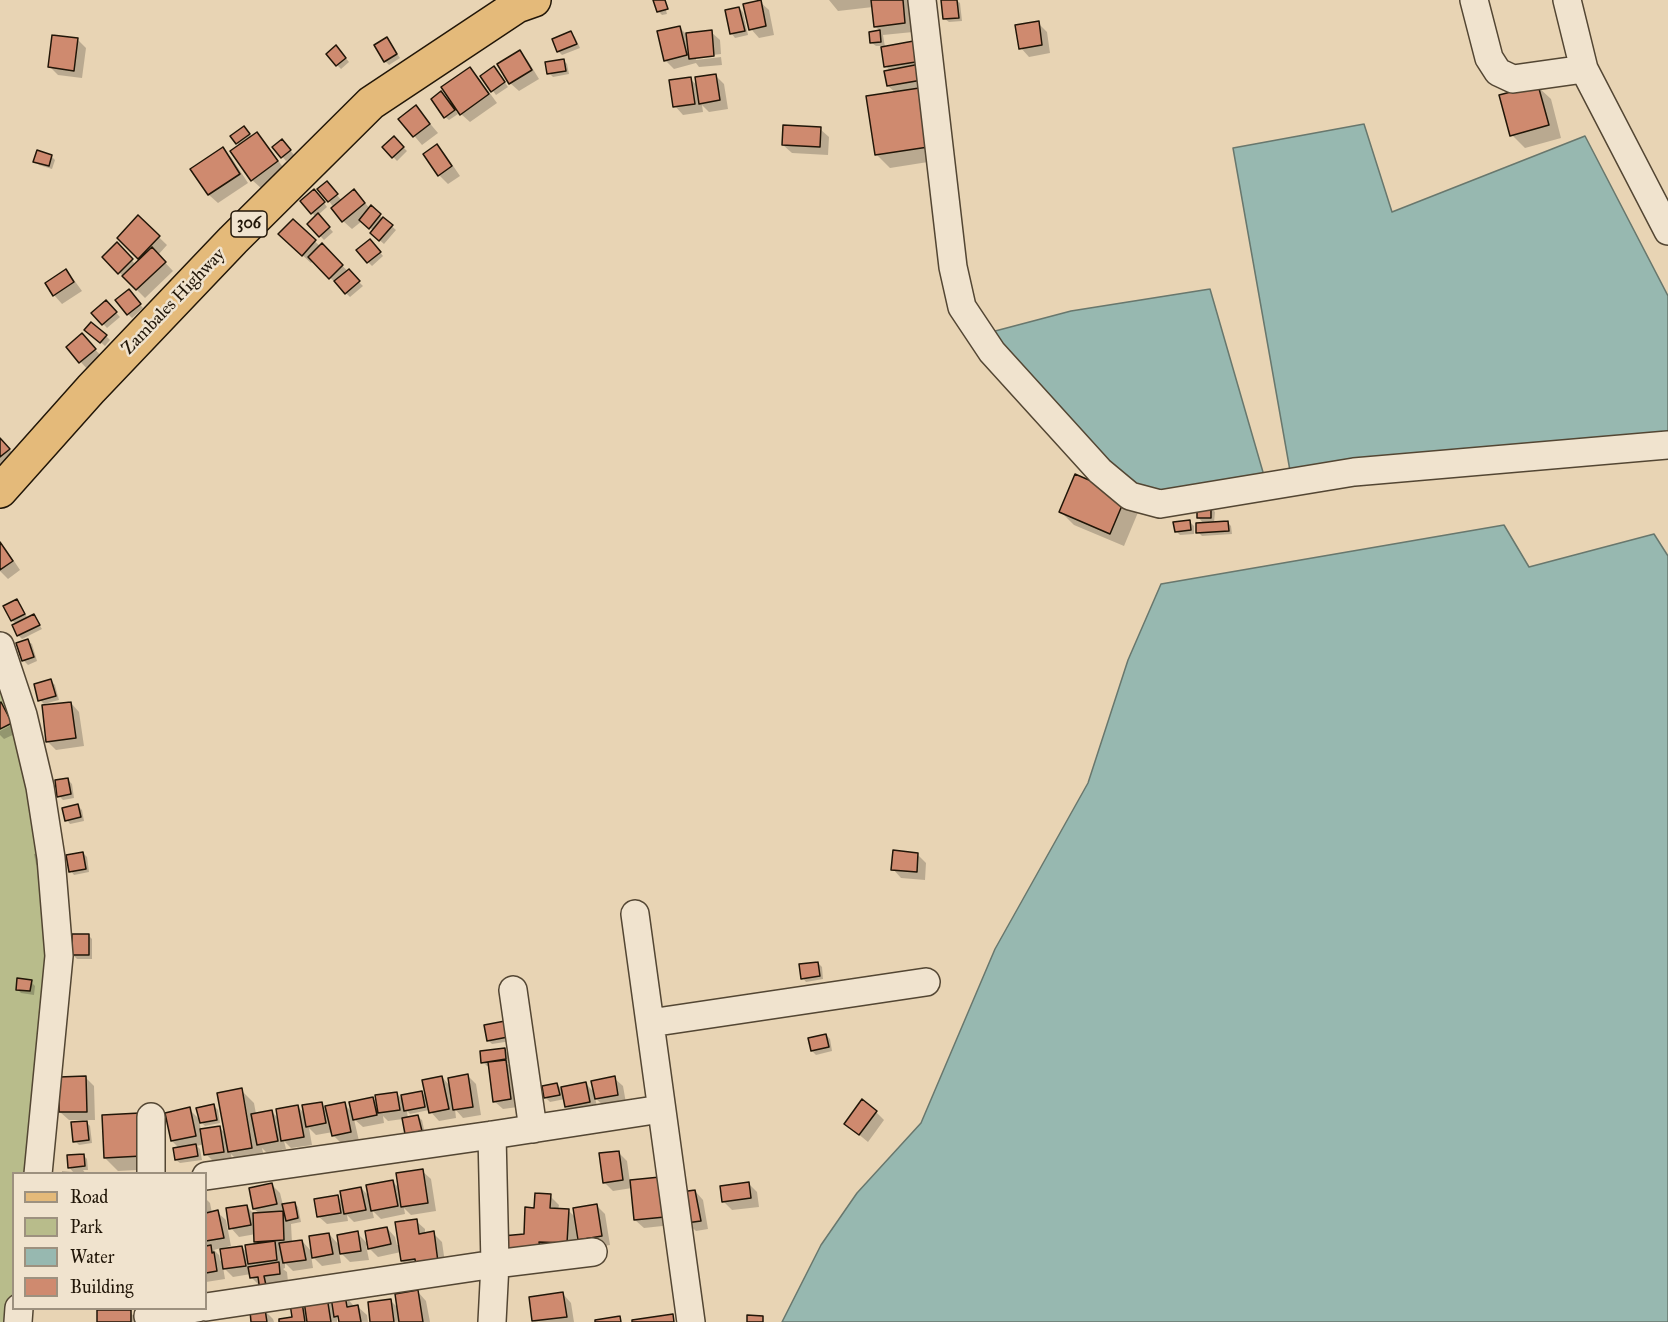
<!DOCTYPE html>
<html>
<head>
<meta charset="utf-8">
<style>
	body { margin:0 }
	#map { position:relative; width:1668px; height:1322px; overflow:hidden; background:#e8d4b4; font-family:"IM FELL Great Primer",serif }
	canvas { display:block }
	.legend { position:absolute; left:12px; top:1172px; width:195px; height:138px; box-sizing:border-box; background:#f0e3ce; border:2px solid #9d917f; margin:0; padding:8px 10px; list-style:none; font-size:18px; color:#211608 }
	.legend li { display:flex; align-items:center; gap:12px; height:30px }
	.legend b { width:30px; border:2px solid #9d917f }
</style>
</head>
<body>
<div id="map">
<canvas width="1668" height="1322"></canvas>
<ul class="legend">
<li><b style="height:8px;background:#e4ba7a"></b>Road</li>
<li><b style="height:16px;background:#b8bc8b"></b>Park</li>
<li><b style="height:16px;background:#97b8b0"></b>Water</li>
<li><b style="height:16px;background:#cf8a6f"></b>Building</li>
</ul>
</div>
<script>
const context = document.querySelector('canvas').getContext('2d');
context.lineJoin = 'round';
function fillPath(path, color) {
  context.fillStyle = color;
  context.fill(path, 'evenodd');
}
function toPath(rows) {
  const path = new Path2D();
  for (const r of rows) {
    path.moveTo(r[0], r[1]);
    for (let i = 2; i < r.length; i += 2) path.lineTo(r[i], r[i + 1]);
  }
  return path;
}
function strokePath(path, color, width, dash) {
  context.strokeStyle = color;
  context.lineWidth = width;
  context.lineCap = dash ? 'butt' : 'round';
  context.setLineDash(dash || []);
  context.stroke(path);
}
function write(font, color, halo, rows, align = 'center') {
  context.font = font + ' "IM FELL Great Primer",serif';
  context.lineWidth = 5;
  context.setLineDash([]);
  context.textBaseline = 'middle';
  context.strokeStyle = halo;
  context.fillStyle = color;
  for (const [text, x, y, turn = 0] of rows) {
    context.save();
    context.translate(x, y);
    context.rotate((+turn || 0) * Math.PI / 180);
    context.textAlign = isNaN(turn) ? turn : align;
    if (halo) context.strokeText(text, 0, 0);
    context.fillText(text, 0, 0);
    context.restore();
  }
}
const green = toPath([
	[0,646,51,858,38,1173,14,1174,14,1308,18,1322,0,1322]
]);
const water = toPath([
	[1364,124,1392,212,1585,136,1668,296,1668,445,1292,482,1233,148,1364,124],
	[1210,289,1267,486,1130,496,980,335,1071,311,1210,289],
	[1504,525,1529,567,1654,534,1668,556,1668,1322,782,1322,821,1245,857,1193,921,1123,995,949,1088,783,1128,660,1161,584,1504,525]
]);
const shadow = toPath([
	[655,0,663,0,667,14,662,15,658,11],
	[829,0,910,0,913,32,883,35,885,47,918,42,947,159,890,168,877,155,896,93,888,86,890,71,886,66,882,46,876,46,872,43,871,33,881,32,875,26,873,7,838,11],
	[951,0,956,0,960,3,962,21,949,22,945,19],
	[760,2,769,10,774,35,759,38,751,29],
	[739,8,743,12,748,35,735,38,732,34],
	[1038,23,1047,32,1050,53,1029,57,1021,48],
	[679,27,686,34,711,32,720,40,721,54,696,57,696,60,721,57,722,65,699,67,696,63,674,69,665,60],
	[571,33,575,37,580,48,562,55,558,51,554,40],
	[77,39,86,48,82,78,58,75,50,67],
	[387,39,400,58,389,65,385,61],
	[340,51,349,62,341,69,337,65],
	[520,52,528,61,539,79,519,91,510,83],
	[563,60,567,64,569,74,553,77,549,73],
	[470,69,478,77,497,103,470,122,461,114],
	[498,72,508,87,496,95,482,76],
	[715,75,724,84,728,109,709,112,702,105,703,112,683,115,675,106,690,79,698,86],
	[1537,86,1551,99,1561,138,1525,148,1512,135],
	[445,96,458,114,449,120,445,117],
	[416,107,438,133,422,145,400,119],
	[820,129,829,137,828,155,792,153,783,145],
	[248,132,252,137,257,134,265,142,285,170,261,188,252,180,240,146,237,143],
	[394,138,407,151,397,161,384,147],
	[285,144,294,155,286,161,274,147],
	[437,146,445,154,460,176,448,184,439,175,425,154],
	[222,149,231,157,248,183,218,203,209,195,192,169],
	[51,156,55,160,52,169,39,165,35,161],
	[330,187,342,201,362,199,370,209,371,208,396,230,384,244,376,237,374,231,362,221,352,229,343,221,329,201],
	[318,195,327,207,318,215,333,232,324,240,309,224,316,217,312,213],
	[138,217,167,245,158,255,173,271,145,298,104,257,117,245,136,265,141,260,119,238],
	[293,221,321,247,322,246,363,286,350,297,313,261,311,263,289,243],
	[373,244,383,256,372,266,368,262],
	[66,271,74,280,82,291,62,304,54,295],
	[132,295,143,308,132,318,128,314],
	[106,302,120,317,107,328,93,313],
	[90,333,106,336,110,340,105,346],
	[90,344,103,358,89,371,68,348],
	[0,439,17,458,0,473],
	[1125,497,1139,510,1124,546,1074,525,1061,512],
	[1211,508,1215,512,1214,523,1227,522,1231,526,1232,534,1202,536,1198,532,1204,524,1198,517],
	[1190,522,1194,526,1194,534,1180,535,1176,531],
	[0,543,6,549,20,570,8,579,0,571],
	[17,601,21,605,28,619,34,616,42,629,22,639,18,635,17,625,12,620],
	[28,641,32,644,37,661,28,665,24,661,18,644],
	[51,681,55,685,59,700,44,704,40,700],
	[71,703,79,712,84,746,56,750,47,741],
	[15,723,19,732,4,739,0,735,0,731],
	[68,780,72,784,74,798,63,800,59,796],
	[78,806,82,810,84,821,70,824,67,820],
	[40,853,39,868,36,864,34,854],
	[83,853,87,857,89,872,74,875,71,871],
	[918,855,926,863,925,880,901,878,893,869],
	[88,935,92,939,92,959,77,959,73,955],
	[818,963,822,967,823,979,806,982,803,978],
	[31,982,35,986,34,995,21,993,17,989],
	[505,1022,511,1041,492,1044,488,1040],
	[826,1035,830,1039,832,1051,816,1055,812,1051],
	[504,1049,508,1053,509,1063,507,1063,514,1070,518,1107,503,1109,494,1101,490,1066,487,1066,483,1062],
	[468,1076,476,1084,481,1115,463,1118,455,1109,456,1118,439,1121,429,1110,410,1114,407,1111,408,1119,418,1117,422,1120,425,1134,410,1138,403,1119,388,1121,383,1116,384,1123,363,1127,354,1119,359,1141,342,1144,333,1135,333,1132,316,1135,309,1128,312,1145,291,1148,284,1141,286,1149,267,1153,262,1148,265,1161,242,1165,231,1154,232,1160,215,1163,206,1154,204,1144,197,1146,200,1149,202,1160,180,1163,176,1160,179,1148,172,1141,189,1109,200,1120,214,1106,218,1110,220,1123,205,1126,199,1120,201,1130,219,1127,226,1134,241,1090,254,1103,256,1114,272,1112,279,1119,298,1107,305,1114,321,1104,326,1108,344,1104,353,1113,373,1098,378,1104,397,1094,404,1101,422,1093,427,1098,442,1077,451,1087],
	[86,1078,94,1086,95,1120,69,1120,60,1112],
	[614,1078,623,1086,626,1103,605,1107,595,1098,598,1110,575,1115,567,1107,565,1099,550,1102,546,1098,544,1087,557,1084,561,1089,585,1083,595,1093],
	[876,1112,884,1120,868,1142,846,1124],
	[103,1116,155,1169,118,1171,105,1158],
	[85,1121,90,1126,92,1143,79,1145,75,1141],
	[618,1152,627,1161,630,1182,660,1179,672,1225,644,1228,635,1220,632,1188,613,1191,604,1182],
	[83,1155,87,1159,88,1170,83,1170,86,1174,62,1174,62,1171,73,1172,69,1167],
	[422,1171,431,1179,436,1211,411,1215,404,1208,405,1214,381,1219,372,1210,374,1218,354,1222,347,1215,348,1221,327,1224,318,1216,337,1196,343,1203,361,1188,370,1197,393,1182,400,1189],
	[749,1184,757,1192,759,1207,732,1210,724,1202],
	[272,1185,280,1193,283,1205,294,1203,298,1207,301,1222,291,1224,292,1243,302,1241,313,1253,329,1234,340,1246,357,1233,369,1245,387,1228,395,1237,397,1245,400,1245,416,1221,425,1229,425,1234,433,1233,442,1242,446,1270,411,1269,402,1261,401,1252,378,1257,366,1245,369,1260,350,1262,339,1251,341,1263,322,1266,311,1255,313,1268,293,1271,285,1263,285,1268,283,1269,287,1272,288,1282,261,1287,251,1277,251,1274,233,1277,223,1267,225,1279,206,1282,206,1199,210,1203,212,1213,217,1212,226,1220,231,1246,223,1248,224,1250,242,1247,248,1254,260,1245,256,1241,256,1234,239,1237,231,1228,246,1206,254,1214,260,1214,254,1209,250,1189],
	[221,1248,224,1264,220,1260,219,1255,214,1250],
	[695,1191,703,1200,708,1229,696,1231,687,1223],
	[550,1196,559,1205,558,1210,569,1211,576,1218,597,1206,605,1214,610,1245,588,1248,579,1239,578,1232,577,1232,576,1251,548,1261,525,1235,536,1209],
	[418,1292,426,1301,430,1322,372,1322,391,1301,399,1309],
	[563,1294,571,1303,574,1322,535,1322,533,1321],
	[345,1296,353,1305,354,1307,358,1307,367,1315,368,1322,341,1322,337,1317,337,1322,281,1322,294,1318,302,1303,307,1308,327,1299,334,1306],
	[105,1308,124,1308,124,1312,130,1312,139,1322,99,1322,108,1312],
	[265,1311,273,1319,274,1322,253,1322]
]);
const building = toPath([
	[653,0,665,0,668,9,657,12,653,0],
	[761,0,766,26,749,30,743,4,761,0],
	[871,0,903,0,905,23,874,27,871,0],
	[941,0,957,0,959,18,943,19,941,0],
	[739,7,745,31,730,34,725,10,739,7],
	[1039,21,1042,45,1019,49,1015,25,1039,21],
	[680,26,687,55,664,61,657,31,680,26],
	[712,30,714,56,689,59,686,33,712,30],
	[880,30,881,42,870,43,869,32,880,30],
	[571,31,577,44,557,52,552,39,571,31],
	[52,35,78,38,74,71,48,67,52,35],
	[387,37,397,54,384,62,374,45,387,37],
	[919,40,922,61,884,67,881,47,919,40],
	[336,45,346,58,336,66,326,54,336,45],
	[520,50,532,70,509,84,497,64,520,50],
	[564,59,566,71,547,74,545,62,564,59],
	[925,63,928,79,887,86,884,71,925,63],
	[494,66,505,82,491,92,480,76,494,66],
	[470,67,489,94,460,115,441,87,470,67],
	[716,74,720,100,699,104,695,77,716,74],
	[691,77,695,104,673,107,669,80,691,77],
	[1538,85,1549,125,1510,136,1499,95,1538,85],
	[926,87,935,146,875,155,866,96,926,87],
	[441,91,455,110,444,118,431,99,441,91],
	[416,105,430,124,413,137,398,119,416,105],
	[783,125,821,127,820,147,782,145,783,125],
	[244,126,250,134,236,144,230,136,244,126],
	[257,132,278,161,251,181,230,151,257,132],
	[394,136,404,147,392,158,382,147,394,136],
	[282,139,291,150,281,158,272,147,282,139],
	[437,144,452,166,438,176,423,154,437,144],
	[223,147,240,174,208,195,190,169,223,147],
	[37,150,52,155,49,166,33,162,37,150],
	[327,181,338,194,328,202,317,189,327,181],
	[314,189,325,202,311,214,300,201,314,189],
	[354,189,365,203,342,222,331,208,354,189],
	[371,205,381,214,369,229,359,220,371,205],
	[318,213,330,227,319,237,307,224,318,213],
	[138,215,160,236,138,259,117,238,138,215],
	[383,217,393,225,379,241,370,233,383,217],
	[293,219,316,240,302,256,278,234,293,219],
	[370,239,381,252,367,263,356,250,370,239],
	[117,242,133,259,118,274,102,257,117,242],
	[322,243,343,265,329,279,308,257,322,243],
	[152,247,166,262,136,290,122,276,152,247],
	[66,269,74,282,53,296,45,283,66,269],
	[349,269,360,281,345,294,334,281,349,269],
	[129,289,141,304,127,315,115,300,129,289],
	[106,300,117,312,102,325,91,313,106,300],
	[91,322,107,335,100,343,84,330,91,322],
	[82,333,96,349,79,363,66,347,82,333],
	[0,438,10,449,0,457,0,438],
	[1075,474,1126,496,1110,534,1059,512,1075,474],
	[1197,506,1211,507,1211,518,1197,518,1197,506],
	[1190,520,1191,530,1175,532,1173,522,1190,520],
	[1228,521,1229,531,1196,533,1196,523,1228,521],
	[0,542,13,561,0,570,0,542],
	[17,599,25,614,11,621,3,606,17,599],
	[34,614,40,625,17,636,12,625,34,614],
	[28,639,34,657,22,661,16,643,28,639],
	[51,679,56,696,38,701,34,684,51,679],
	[1,702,12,723,0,729,0,703,1,702],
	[71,702,76,738,46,742,42,705,71,702],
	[68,778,71,794,57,797,55,780,68,778],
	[78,804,81,817,65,821,62,808,78,804],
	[893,850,918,853,917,872,891,870,893,850],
	[83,852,86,869,69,872,66,855,83,852],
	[72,934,89,934,89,955,72,955,72,934],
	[818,962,820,976,801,979,799,964,818,962],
	[17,978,32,980,30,991,16,990,17,978],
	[505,1021,508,1037,487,1041,484,1025,505,1021],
	[826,1034,829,1047,811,1051,808,1038,826,1034],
	[505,1048,506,1059,481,1063,480,1051,505,1048],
	[506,1060,511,1099,493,1102,488,1062,506,1060],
	[468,1074,473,1107,453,1110,448,1078,468,1074],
	[86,1076,87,1112,59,1112,59,1077,86,1076],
	[442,1076,449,1109,429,1113,422,1080,442,1076],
	[615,1076,618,1095,595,1099,591,1081,615,1076],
	[586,1082,590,1102,565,1107,561,1087,586,1082],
	[557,1083,560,1095,544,1098,542,1086,557,1083],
	[242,1088,252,1148,228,1152,217,1093,242,1088],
	[422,1091,425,1107,404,1111,401,1095,422,1091],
	[397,1092,400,1110,378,1113,375,1095,397,1092],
	[373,1097,377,1115,353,1120,349,1102,373,1097],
	[862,1099,877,1111,859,1135,844,1124,862,1099],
	[322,1102,326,1123,306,1127,302,1105,322,1102],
	[345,1102,351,1132,332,1136,325,1106,345,1102],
	[214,1104,217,1120,200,1123,196,1108,214,1104],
	[298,1105,304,1137,281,1141,276,1109,298,1105],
	[190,1107,196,1136,171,1141,165,1113,190,1107],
	[272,1110,278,1141,257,1145,251,1114,272,1110],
	[140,1113,142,1156,104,1158,102,1115,140,1113],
	[418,1115,422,1131,405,1134,402,1118,418,1115],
	[87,1121,89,1140,73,1142,71,1122,87,1121],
	[220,1126,224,1152,204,1155,200,1129,220,1126],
	[196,1144,198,1156,175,1160,173,1148,196,1144],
	[619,1151,623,1180,603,1183,599,1153,619,1151],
	[84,1154,85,1166,68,1168,67,1155,84,1154],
	[423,1169,428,1203,401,1207,396,1173,423,1169],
	[660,1177,665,1217,634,1220,630,1180,660,1177],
	[393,1180,398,1206,371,1211,366,1185,393,1180],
	[749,1182,751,1198,722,1202,720,1186,749,1182],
	[272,1183,277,1204,253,1209,249,1188,272,1183],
	[361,1187,366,1210,344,1214,340,1191,361,1187],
	[695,1190,701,1221,686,1223,681,1192,695,1190],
	[535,1193,551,1194,550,1208,569,1209,567,1243,539,1242,541,1252,504,1257,502,1236,524,1234,525,1207,534,1208,535,1193],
	[338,1195,341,1213,317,1217,314,1199,338,1195],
	[295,1202,298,1218,286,1221,282,1204,295,1202],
	[597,1204,602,1236,578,1240,573,1208,597,1204],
	[247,1205,251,1225,229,1229,226,1208,247,1205],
	[218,1210,224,1238,206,1241,206,1213,218,1210],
	[283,1211,284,1240,254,1242,253,1213,283,1211],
	[417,1219,419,1234,434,1231,438,1262,416,1265,415,1259,401,1261,395,1222,417,1219],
	[387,1227,391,1244,368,1249,365,1231,387,1227],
	[358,1231,361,1251,340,1254,337,1235,358,1231],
	[329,1233,333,1254,312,1258,309,1236,329,1233],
	[302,1240,306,1260,283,1263,279,1243,302,1240],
	[275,1241,277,1260,248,1264,245,1245,275,1241],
	[211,1245,212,1253,214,1252,217,1271,206,1273,206,1246,211,1245],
	[242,1246,246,1266,223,1269,220,1249,242,1246],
	[279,1262,280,1274,264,1276,267,1290,260,1291,258,1277,250,1278,248,1267,279,1262],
	[418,1290,423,1322,399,1322,395,1294,418,1290],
	[563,1292,567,1317,532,1321,529,1297,563,1292],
	[345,1295,347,1307,358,1305,361,1322,339,1322,338,1316,334,1317,331,1297,345,1295],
	[327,1297,331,1322,307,1322,304,1301,327,1297],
	[391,1299,394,1322,370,1322,368,1302,391,1299],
	[302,1302,305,1322,279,1322,279,1319,292,1317,290,1304,302,1302],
	[265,1309,267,1322,251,1322,250,1311,265,1309],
	[97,1310,131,1310,131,1322,97,1322,97,1310],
	[673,1314,674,1322,632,1322,632,1320,673,1314],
	[747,1315,763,1316,763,1322,747,1322,747,1315],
	[620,1316,621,1322,595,1322,595,1320,620,1316]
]);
const minor = toPath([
	[922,0,953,267,962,307,992,352,1100,471,1130,496,1160,504,1354,472,1668,445],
	[1474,0,1489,58,1498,72,1513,79,1584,69],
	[1567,0,1584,69,1668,231],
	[0,646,23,715,40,787,51,858,59,956,38,1174],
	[635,914,691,1322],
	[513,990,533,1129],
	[650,1023,926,982],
	[151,1117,151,1174],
	[492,1135,495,1264,492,1322],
	[206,1176,492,1135,661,1109],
	[206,1307,495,1264,593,1252],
	[148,1316,197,1308],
	[18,1322,19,1308]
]);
const major = toPath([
	[0,491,91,389,233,240,371,103,517,6,534,0]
]);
const shields = [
	[249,224,36]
];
const shieldNames = [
	["306",249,224]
];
const streetNames = [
	["Zambales Highway",174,302,-46]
];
fillPath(green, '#b8bc8b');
fillPath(water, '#97b8b0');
strokePath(water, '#68776d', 1.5);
fillPath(shadow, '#0003');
fillPath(building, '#cf8a6f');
strokePath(building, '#211608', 1.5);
strokePath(minor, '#534633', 30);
strokePath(major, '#211608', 36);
strokePath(minor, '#f0e3ce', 27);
strokePath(major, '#e4ba7a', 33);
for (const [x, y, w] of shields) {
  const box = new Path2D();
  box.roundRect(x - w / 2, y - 13, w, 26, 4.5);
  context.fillStyle = '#f0e3ce';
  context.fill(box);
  strokePath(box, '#211608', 1.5);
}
write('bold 16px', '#211608', null, shieldNames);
write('18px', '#211608', '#f0e3ce', streetNames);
</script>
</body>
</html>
